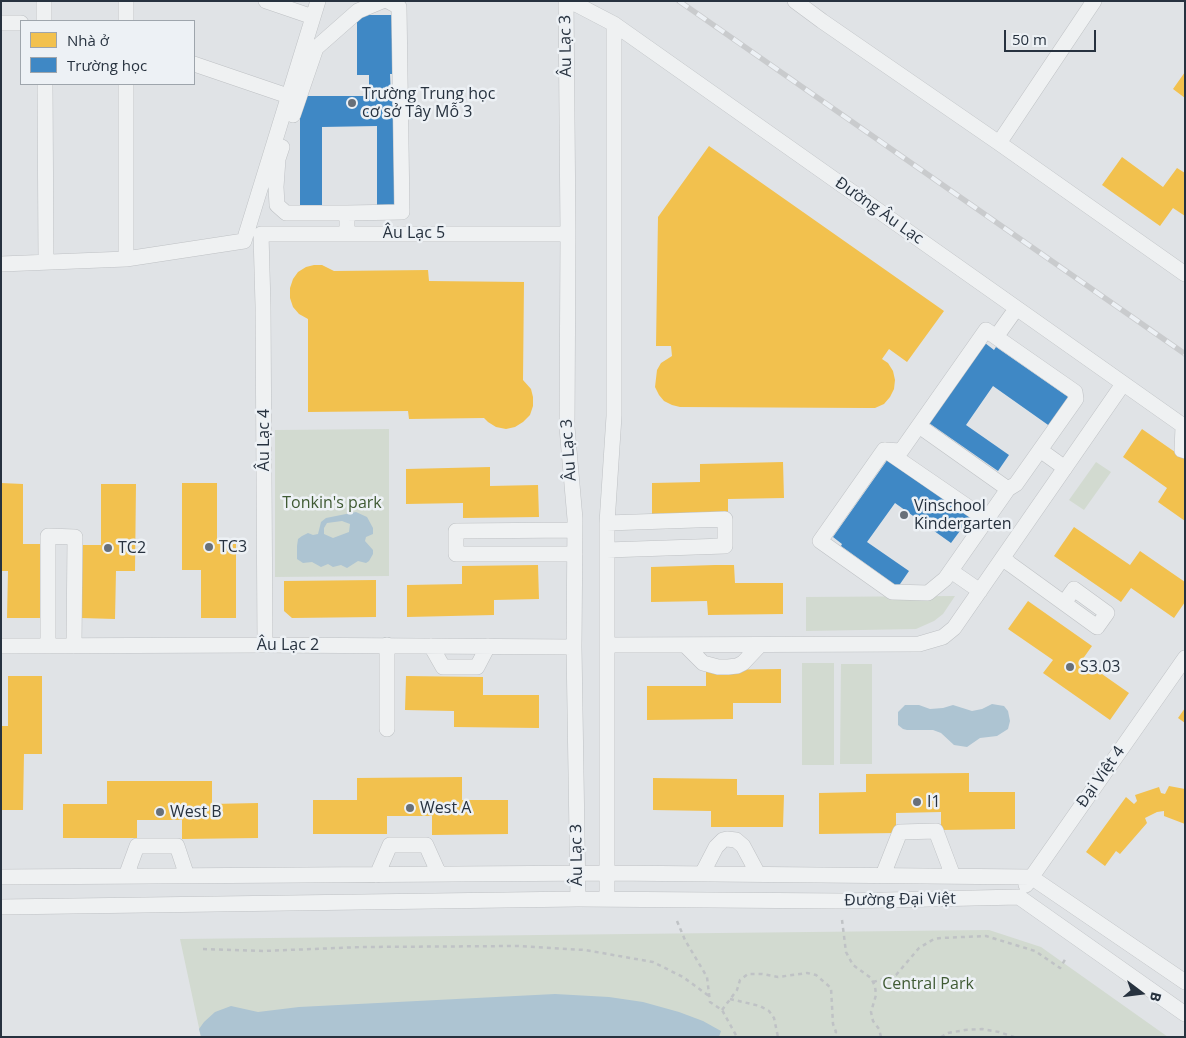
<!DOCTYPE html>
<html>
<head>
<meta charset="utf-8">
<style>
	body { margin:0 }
	#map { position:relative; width:1186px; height:1038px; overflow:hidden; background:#e0e3e6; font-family:"Open Sans",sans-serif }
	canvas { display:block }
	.frame { position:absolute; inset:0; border:2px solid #27323f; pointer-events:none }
	.legend { position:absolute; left:20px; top:20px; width:175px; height:65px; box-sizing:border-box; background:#edf1f5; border:1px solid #9ea5ac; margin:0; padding:6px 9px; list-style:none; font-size:15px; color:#27323f }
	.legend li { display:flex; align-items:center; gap:10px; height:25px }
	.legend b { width:25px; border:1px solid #9ea5ac }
	.north { position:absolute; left:1116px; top:968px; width:50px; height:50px; -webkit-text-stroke:4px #edf1f5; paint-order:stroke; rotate:105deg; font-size:14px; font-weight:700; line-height:20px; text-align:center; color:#27323f }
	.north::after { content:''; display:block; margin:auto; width:18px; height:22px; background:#27323f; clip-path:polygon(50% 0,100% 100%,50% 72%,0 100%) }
	.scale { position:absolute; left:1004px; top:30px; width:92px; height:22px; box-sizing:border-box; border:2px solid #27323f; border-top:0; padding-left:6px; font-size:15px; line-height:18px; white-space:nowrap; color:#27323f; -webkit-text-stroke:4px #edf1f5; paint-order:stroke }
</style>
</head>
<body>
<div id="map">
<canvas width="1186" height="1038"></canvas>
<div class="frame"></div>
<ul class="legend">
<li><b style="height:14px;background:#f2c14e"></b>Nhà ở</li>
<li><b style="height:14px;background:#3f88c5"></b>Trường học</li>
</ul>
<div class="north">B</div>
<div class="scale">50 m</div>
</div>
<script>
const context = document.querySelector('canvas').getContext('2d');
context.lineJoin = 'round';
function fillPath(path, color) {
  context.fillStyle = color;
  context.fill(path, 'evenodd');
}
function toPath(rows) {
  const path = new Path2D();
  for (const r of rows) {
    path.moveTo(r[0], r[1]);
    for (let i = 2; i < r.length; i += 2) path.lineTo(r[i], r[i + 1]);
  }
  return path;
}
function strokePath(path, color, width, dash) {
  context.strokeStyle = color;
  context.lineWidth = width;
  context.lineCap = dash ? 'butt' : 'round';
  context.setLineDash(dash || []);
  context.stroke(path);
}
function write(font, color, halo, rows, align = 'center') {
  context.font = font + ' "Open Sans",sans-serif';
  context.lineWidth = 5;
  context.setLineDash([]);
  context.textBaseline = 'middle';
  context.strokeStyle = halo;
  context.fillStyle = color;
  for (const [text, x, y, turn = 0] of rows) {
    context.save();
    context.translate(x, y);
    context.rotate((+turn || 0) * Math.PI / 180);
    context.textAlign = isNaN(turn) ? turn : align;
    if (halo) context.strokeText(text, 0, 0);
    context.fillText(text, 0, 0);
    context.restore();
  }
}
const green = toPath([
	[389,429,389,576,275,577,275,430],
	[1096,462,1111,472,1084,510,1069,500],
	[955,596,943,614,934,621,916,629,806,631,806,597],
	[802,663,834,663,834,765,802,765],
	[841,664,872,664,872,764,840,764],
	[989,930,1041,947,1168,1037,201,1037,180,939]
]);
const water = toPath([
	[356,512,367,517,373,528,373,534,366,537,365,541,373,550,373,554,369,561,366,563,358,561,347,568,341,565,333,567,328,564,321,567,312,562,303,563,297,559,297,546,298,539,302,536,308,533,313,535,318,534,321,522,326,518],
	[342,521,350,524,349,532,333,538,324,534,324,528,327,523],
	[992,704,1004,706,1008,711,1010,721,1008,729,997,736,980,738,967,747,954,745,941,733,933,730,907,730,903,729,898,725,898,712,905,705,919,705,930,709,943,708,953,705,972,711,982,709],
	[555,994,609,997,643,1002,679,1012,703,1021,721,1031,719,1037,201,1037,199,1029,204,1022,215,1012,231,1006,258,1012,299,1007]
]);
const homes = toPath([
	[1185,72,1185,98,1173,89],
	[709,146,944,311,907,362,889,349,882,359,888,363,893,371,895,380,894,389,890,397,884,404,875,408,867,408,680,407,672,405,664,401,659,395,655,387,657,370,661,363,672,356,671,346,656,346,658,217],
	[1122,157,1163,187,1177,168,1185,173,1185,216,1173,208,1160,226,1102,185],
	[314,265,322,265,334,271,428,270,429,281,524,282,523,380,531,389,533,397,533,406,530,415,523,422,515,427,506,429,496,427,488,422,484,418,409,419,408,411,308,412,308,319,299,314,293,307,290,298,290,288,293,279,298,272,306,267],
	[1142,429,1185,459,1185,521,1158,502,1167,488,1123,457],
	[783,462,784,498,728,499,728,513,652,514,652,483,700,482,700,464],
	[490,467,490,486,538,485,539,517,463,518,463,503,406,504,406,469],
	[1,483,23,484,23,544,42,544,42,618,7,618,8,571,1,571],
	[182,483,217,483,217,544,236,544,236,618,201,618,201,570,182,570],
	[101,484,136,484,135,571,116,571,115,619,81,618,81,545,101,545],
	[1074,527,1130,565,1140,551,1185,582,1185,602,1174,618,1131,588,1121,602,1054,556],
	[538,565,539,599,494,600,494,615,407,617,407,585,462,584,462,566],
	[715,565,734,565,735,583,783,583,783,614,708,615,707,601,651,602,651,567],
	[376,580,376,617,292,618,284,611,284,581],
	[1028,601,1092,646,1082,660,1129,693,1110,720,1043,673,1053,660,1008,629],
	[781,669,781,703,733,703,733,719,647,720,647,686,706,686,706,670],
	[8,676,42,676,42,754,24,754,23,810,1,810,1,726,8,726],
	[406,676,483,677,483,695,539,695,539,728,454,727,454,711,405,710],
	[1185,708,1185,723,1178,718],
	[969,773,969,792,1015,792,1015,829,941,830,941,812,896,813,896,833,819,834,819,793,866,792,866,774],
	[462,777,462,800,508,800,508,834,432,835,432,816,387,816,387,834,313,834,313,800,357,800,357,778],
	[653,778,737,779,737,795,784,795,783,827,711,827,711,811,653,810],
	[107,781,212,781,212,804,258,803,258,838,182,839,182,820,137,820,137,838,63,838,63,804,107,804],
	[1169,786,1185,789,1185,824,1164,816,1164,811,1157,812,1145,818,1147,823,1120,854,1116,851,1105,866,1086,852,1126,797,1134,804,1137,801,1135,795,1159,787,1161,793,1165,794]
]);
const schools = toPath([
	[357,15,395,15,395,74,390,74,391,98,396,98,396,210,377,210,377,126,322,127,322,212,300,212,300,96,369,96,369,75,357,75],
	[985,343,994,350,996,347,1071,399,1051,427,993,386,966,425,1009,455,998,471,929,423],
	[888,459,971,516,951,543,895,503,867,542,909,571,898,587,841,546,842,544,833,537]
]);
const path = toPath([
	[842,920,846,952,853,965,871,978,875,986,876,995,871,1012,873,1021,879,1029,881,1037],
	[677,921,685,940,707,977,710,1002,722,1010,737,1037],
	[203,949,263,951,362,947,518,946,585,950,653,962,683,977,709,996],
	[873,982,896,975,919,948,934,939,941,938,986,936,1035,951,1060,968,1066,958],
	[730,999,760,1006,769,1011,774,1018,778,1037],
	[722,1010,737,990,740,980,748,974,762,974,778,977,807,973,816,975,831,988,833,1024,836,1032,833,1037],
	[941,1037,948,1033,965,1030,982,1029,999,1032,1014,1037]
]);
const minor = toPath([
	[44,1,44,21],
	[266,1,313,17],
	[566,1,568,234,567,427,575,519,574,647,578,899],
	[570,1,614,24,1185,427],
	[795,1,822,21,999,143,1185,274],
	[126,21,126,1],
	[1,23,21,23],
	[194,64,288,96],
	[45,84,46,262],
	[126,84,126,259],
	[293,115,316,48,358,11,382,1],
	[999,143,1094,1],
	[282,147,278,159,276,187,277,205,286,213,347,213,347,234],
	[347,213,402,212,399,7,388,1],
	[1,264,126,259,244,241,318,1],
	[986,330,1075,392,1076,399,1016,484,1008,489,945,579,928,593,892,592,820,541,884,450,901,451,986,330],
	[996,337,1016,309],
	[919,426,1008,489],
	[1183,427,1182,450,1185,451],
	[885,450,987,520],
	[1040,450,1065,468],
	[607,550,725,546,725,519,607,523],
	[575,554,456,554,456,531,575,530],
	[1003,558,1010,564,1097,627,1107,613,1074,589,1064,603],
	[951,571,980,591],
	[265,645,263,306,261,234,568,234],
	[387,645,387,729],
	[607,645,919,644,943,637,954,628,1123,384],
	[685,645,703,663,718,667,728,667,737,666,743,663,760,645],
	[1,646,265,645,574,647],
	[48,646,48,536,75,537,74,646],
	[431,646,443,667,477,667,488,646],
	[702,874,716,847,723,840,727,839,736,840,743,846,758,874],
	[377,875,390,845,426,845,439,874],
	[883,875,900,832,936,831,953,876],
	[126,876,137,846,177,846,187,876],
	[1,877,607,873,1031,877,1185,982],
	[1026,885,1185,658],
	[607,899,607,523,614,416,614,24],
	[1,907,578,899,842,901,1019,897,1185,1014]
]);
const rail = toPath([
	[679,1,1185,354]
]);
const markers = [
	[352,103,5,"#687079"],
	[904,515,5,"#687079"],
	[209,547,5,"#687079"],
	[108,548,5,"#687079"],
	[1070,667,5,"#687079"],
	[917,802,5,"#687079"],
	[410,808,5,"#687079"],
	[160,812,5,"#687079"]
];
const streetNames = [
	["Âu Lạc 3",566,46,-91],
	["Đường Âu Lạc",879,211,35],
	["Âu Lạc 5",414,233],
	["Âu Lạc 4",264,440,-90],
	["Âu Lạc 3",569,450,-94],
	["Âu Lạc 2",288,645],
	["Đại Việt 4",1101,777,-55],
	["Âu Lạc 3",577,855,-91],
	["Đường Đại Việt",900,900,-1]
];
const poiNames = [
	["Trường Trung học",362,94],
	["cơ sở Tây Mỗ 3",362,112],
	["Vinschool",914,506],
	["Kindergarten",914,524],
	["TC3",219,547],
	["TC2",118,548],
	["S3.03",1080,667],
	["I1",927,802],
	["West A",420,808],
	["West B",170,812]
];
const parkNames = [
	["Tonkin's park",332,503],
	["Central Park",928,984]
];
fillPath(green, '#d2dad0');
fillPath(water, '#adc4d2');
fillPath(homes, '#f2c14e');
fillPath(schools, '#3f88c5');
strokePath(minor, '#bec1c4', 16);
strokePath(path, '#bfc2c5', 2.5, [4, 4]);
strokePath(minor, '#eff1f2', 15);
strokePath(rail, '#c9cbcd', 5.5);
strokePath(rail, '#edf1f5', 4, [11]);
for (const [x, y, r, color] of markers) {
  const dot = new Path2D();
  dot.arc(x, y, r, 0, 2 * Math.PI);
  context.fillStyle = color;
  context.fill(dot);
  strokePath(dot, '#edf1f5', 2);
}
write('16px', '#27323f', '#edf1f5', streetNames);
write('16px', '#27323f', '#edf1f5', poiNames, 'left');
write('16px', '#405b34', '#edf1f5', parkNames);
</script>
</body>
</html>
